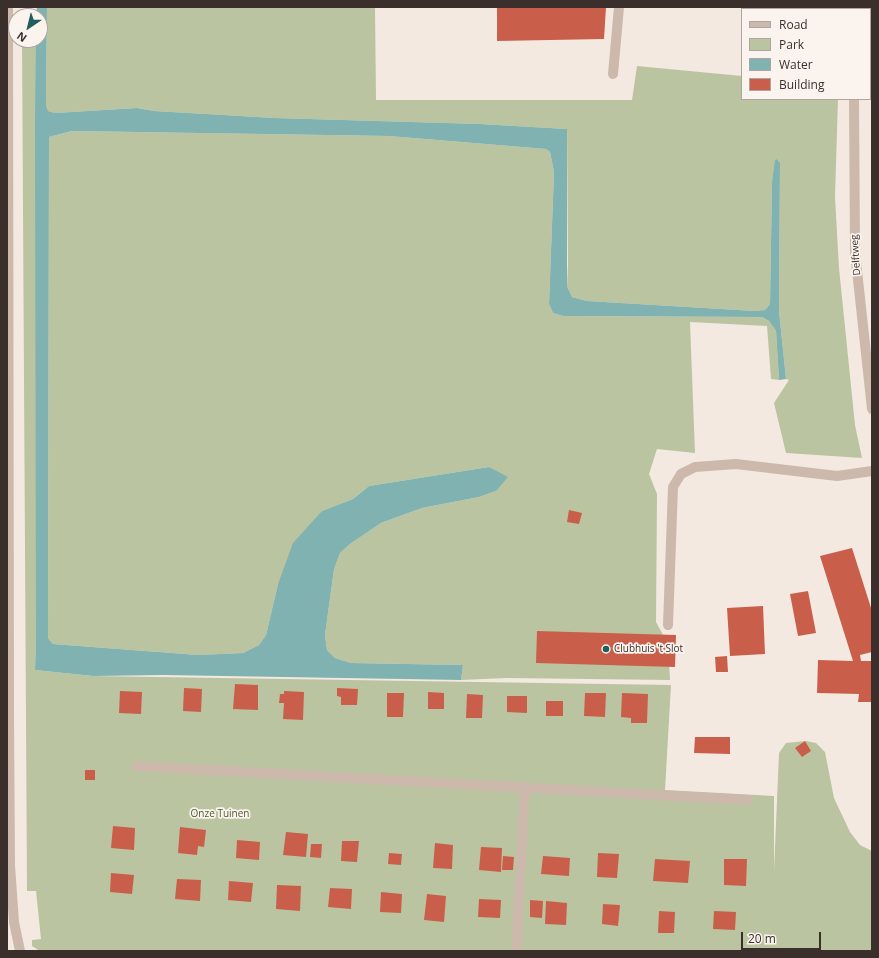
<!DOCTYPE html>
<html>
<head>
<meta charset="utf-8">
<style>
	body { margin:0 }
	#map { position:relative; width:879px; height:958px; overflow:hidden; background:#f4e9e1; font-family:"Open Sans",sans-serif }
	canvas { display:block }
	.frame { position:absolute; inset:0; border:8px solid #3b2f2b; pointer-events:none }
	.legend { position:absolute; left:741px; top:8px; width:130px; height:92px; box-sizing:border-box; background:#fbf4ee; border:1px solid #aea5a0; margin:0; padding:5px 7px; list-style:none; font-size:12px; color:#3b2f2b }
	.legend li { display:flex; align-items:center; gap:8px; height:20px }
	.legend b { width:20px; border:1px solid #aea5a0 }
	.north { position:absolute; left:8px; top:8px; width:40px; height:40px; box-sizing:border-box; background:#fbf4ee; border:1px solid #aea5a0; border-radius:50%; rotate:215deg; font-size:11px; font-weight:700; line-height:16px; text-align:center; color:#3b2f2b }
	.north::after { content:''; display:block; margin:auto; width:14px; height:18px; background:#1f5e5d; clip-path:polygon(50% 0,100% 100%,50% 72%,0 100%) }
	.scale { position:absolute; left:741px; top:932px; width:80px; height:18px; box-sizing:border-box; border:2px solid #3b2f2b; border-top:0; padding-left:5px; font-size:12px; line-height:14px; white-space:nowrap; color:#3b2f2b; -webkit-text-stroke:3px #fbf4ee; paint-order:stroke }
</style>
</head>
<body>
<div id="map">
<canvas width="879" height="958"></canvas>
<div class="frame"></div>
<ul class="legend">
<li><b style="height:5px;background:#cdb8ac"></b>Road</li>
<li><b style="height:11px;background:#bbc4a0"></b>Park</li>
<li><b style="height:11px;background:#7fb2b0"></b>Water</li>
<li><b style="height:11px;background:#c95f4a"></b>Building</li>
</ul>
<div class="north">N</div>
<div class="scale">20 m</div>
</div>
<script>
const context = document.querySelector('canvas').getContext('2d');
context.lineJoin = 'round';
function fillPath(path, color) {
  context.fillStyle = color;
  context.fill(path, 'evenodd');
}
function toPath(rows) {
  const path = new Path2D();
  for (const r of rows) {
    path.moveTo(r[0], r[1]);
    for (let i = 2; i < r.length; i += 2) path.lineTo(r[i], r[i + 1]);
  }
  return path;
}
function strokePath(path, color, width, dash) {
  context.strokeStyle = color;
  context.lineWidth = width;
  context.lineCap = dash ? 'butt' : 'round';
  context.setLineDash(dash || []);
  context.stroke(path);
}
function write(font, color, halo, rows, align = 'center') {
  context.font = font + ' "Open Sans",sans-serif';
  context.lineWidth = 3.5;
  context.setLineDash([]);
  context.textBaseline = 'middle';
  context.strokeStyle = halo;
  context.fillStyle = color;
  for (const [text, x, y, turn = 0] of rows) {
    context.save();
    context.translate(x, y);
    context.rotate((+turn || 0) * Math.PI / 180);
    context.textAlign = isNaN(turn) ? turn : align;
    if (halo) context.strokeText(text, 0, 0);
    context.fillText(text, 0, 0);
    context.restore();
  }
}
const green = toPath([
	[47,7,375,7,376,100,632,100,637,66,742,76,742,99,838,99,835,197,839,268,855,425,862,458,786,453,774,403,789,380,786,379,779,311,780,163,777,159,772,183,770,304,765,310,755,311,587,301,572,297,567,286,568,264,567,129,480,124,275,118,154,111,137,108,55,113,48,111,46,105],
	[22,40,36,40,36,640,35,670,93,676,671,685,665,790,774,796,774,871,779,753,786,743,806,741,816,743,825,752,834,798,850,832,860,845,872,851,872,951,40,951,32,946,32,940,41,939,36,891,27,891],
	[72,131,389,136,546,149,550,152,554,172,549,304,553,313,563,316,762,317,769,321,776,331,779,380,771,379,767,326,690,322,695,453,657,449,649,474,657,494,656,622,668,644,670,680,507,678,461,680,463,665,351,663,335,658,327,650,325,635,334,569,340,553,350,544,381,523,422,508,479,497,496,491,489,467,369,486,353,499,322,511,278,584,266,635,259,645,243,653,198,655,53,644,48,638,49,137]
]);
const water = toPath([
	[37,7,47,7,46,105,48,111,55,113,137,108,154,111,275,118,480,124,567,129,567,286,572,297,587,301,755,311,765,310,770,304,772,183,775,160,777,159,780,163,779,311,786,379,779,380,776,331,769,321,762,317,563,316,553,313,549,304,554,172,550,152,546,149,389,136,72,131,49,137,48,638,53,644,198,655,243,653,259,645,266,635,278,584,293,543,322,511,353,499,369,486,489,467,508,477,496,491,479,497,422,508,381,523,350,544,340,553,334,569,325,635,327,650,335,658,351,663,463,665,461,680,164,675,93,676,35,670,36,640,35,120,36,40,40,40,40,16,36,16]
]);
const building = toPath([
	[497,7,606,7,604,39,497,41],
	[569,510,582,513,579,524,567,522],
	[852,548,872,611,872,652,860,655,861,661,872,661,872,702,858,702,859,694,817,693,818,660,853,661,820,556],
	[808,591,816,633,798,636,790,594],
	[763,606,765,654,730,656,727,608],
	[537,631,676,635,675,667,536,663],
	[727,656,728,672,716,672,715,657],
	[235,684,258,685,258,710,233,709],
	[184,688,202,689,201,712,183,711],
	[337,688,358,689,357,705,341,705,341,697,337,696],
	[120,691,142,692,141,714,119,713],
	[284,691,304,692,303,720,283,719,284,703,279,703,280,694,284,694],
	[428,692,444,693,444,709,428,709],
	[387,693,404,693,403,717,387,717],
	[585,693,606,693,605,717,584,716],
	[622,693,648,694,647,723,631,723,631,718,621,717],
	[467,694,483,695,482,718,466,718],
	[507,696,527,696,527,713,507,712],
	[546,701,563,701,563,716,546,716],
	[695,737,730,737,730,754,694,753],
	[805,741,811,751,802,757,795,748],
	[85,770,95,770,95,780,85,780],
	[113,826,135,828,134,850,111,848],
	[180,827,206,830,204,847,198,846,197,855,178,853],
	[286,832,308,834,306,857,283,855],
	[237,840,260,842,259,860,236,858],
	[342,841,359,841,357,862,341,861],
	[435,843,453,845,452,869,433,868],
	[311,844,322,844,321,858,310,857],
	[481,847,502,848,501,872,479,870],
	[389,853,402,854,401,865,388,864],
	[598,853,619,854,617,878,597,877],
	[503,856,514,857,513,870,502,870],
	[543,856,570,858,569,876,541,874],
	[655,859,690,861,688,883,653,881],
	[724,859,747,859,746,886,724,885],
	[111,873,134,875,132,894,110,892],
	[177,879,201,880,200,901,175,899],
	[229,881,253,883,251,902,228,900],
	[277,885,301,886,300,911,276,909],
	[330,888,352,889,351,909,328,907],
	[381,892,402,894,401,913,380,912],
	[427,894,446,896,444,922,424,920],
	[479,899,501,900,500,918,478,917],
	[530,900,543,901,542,918,530,917],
	[546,901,567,903,566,925,545,924],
	[603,904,620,905,618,926,602,924],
	[659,911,675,912,674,933,658,933],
	[714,911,736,912,735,930,713,929]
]);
const minor = toPath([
	[8,7,9,714,10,865,14,922,20,951],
	[864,9,864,7],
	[613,74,619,7],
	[854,99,855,252,872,409],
	[668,625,673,487,681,474,695,467,736,464,837,476,872,471],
	[136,766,748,800],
	[516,951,525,787]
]);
const markers = [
	[606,649,4,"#1f5e5d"]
];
const streetNames = [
	["Delftweg",856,255,-94]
];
const poiNames = [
	["Clubhuis 't Slot",614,649]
];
const parkNames = [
	["Onze Tuinen",220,814]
];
fillPath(green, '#bbc4a0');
fillPath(water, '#7fb2b0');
fillPath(building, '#c95f4a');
strokePath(minor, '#cdb8ac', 10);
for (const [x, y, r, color] of markers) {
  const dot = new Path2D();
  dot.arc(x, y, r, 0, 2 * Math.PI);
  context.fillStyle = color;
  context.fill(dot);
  strokePath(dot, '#fbf4ee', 1.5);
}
write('10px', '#3b2f2b', '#fbf4ee', streetNames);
write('10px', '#3b2f2b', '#fbf4ee', poiNames, 'left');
write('10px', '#4d5a2e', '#fbf4ee', parkNames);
</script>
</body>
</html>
